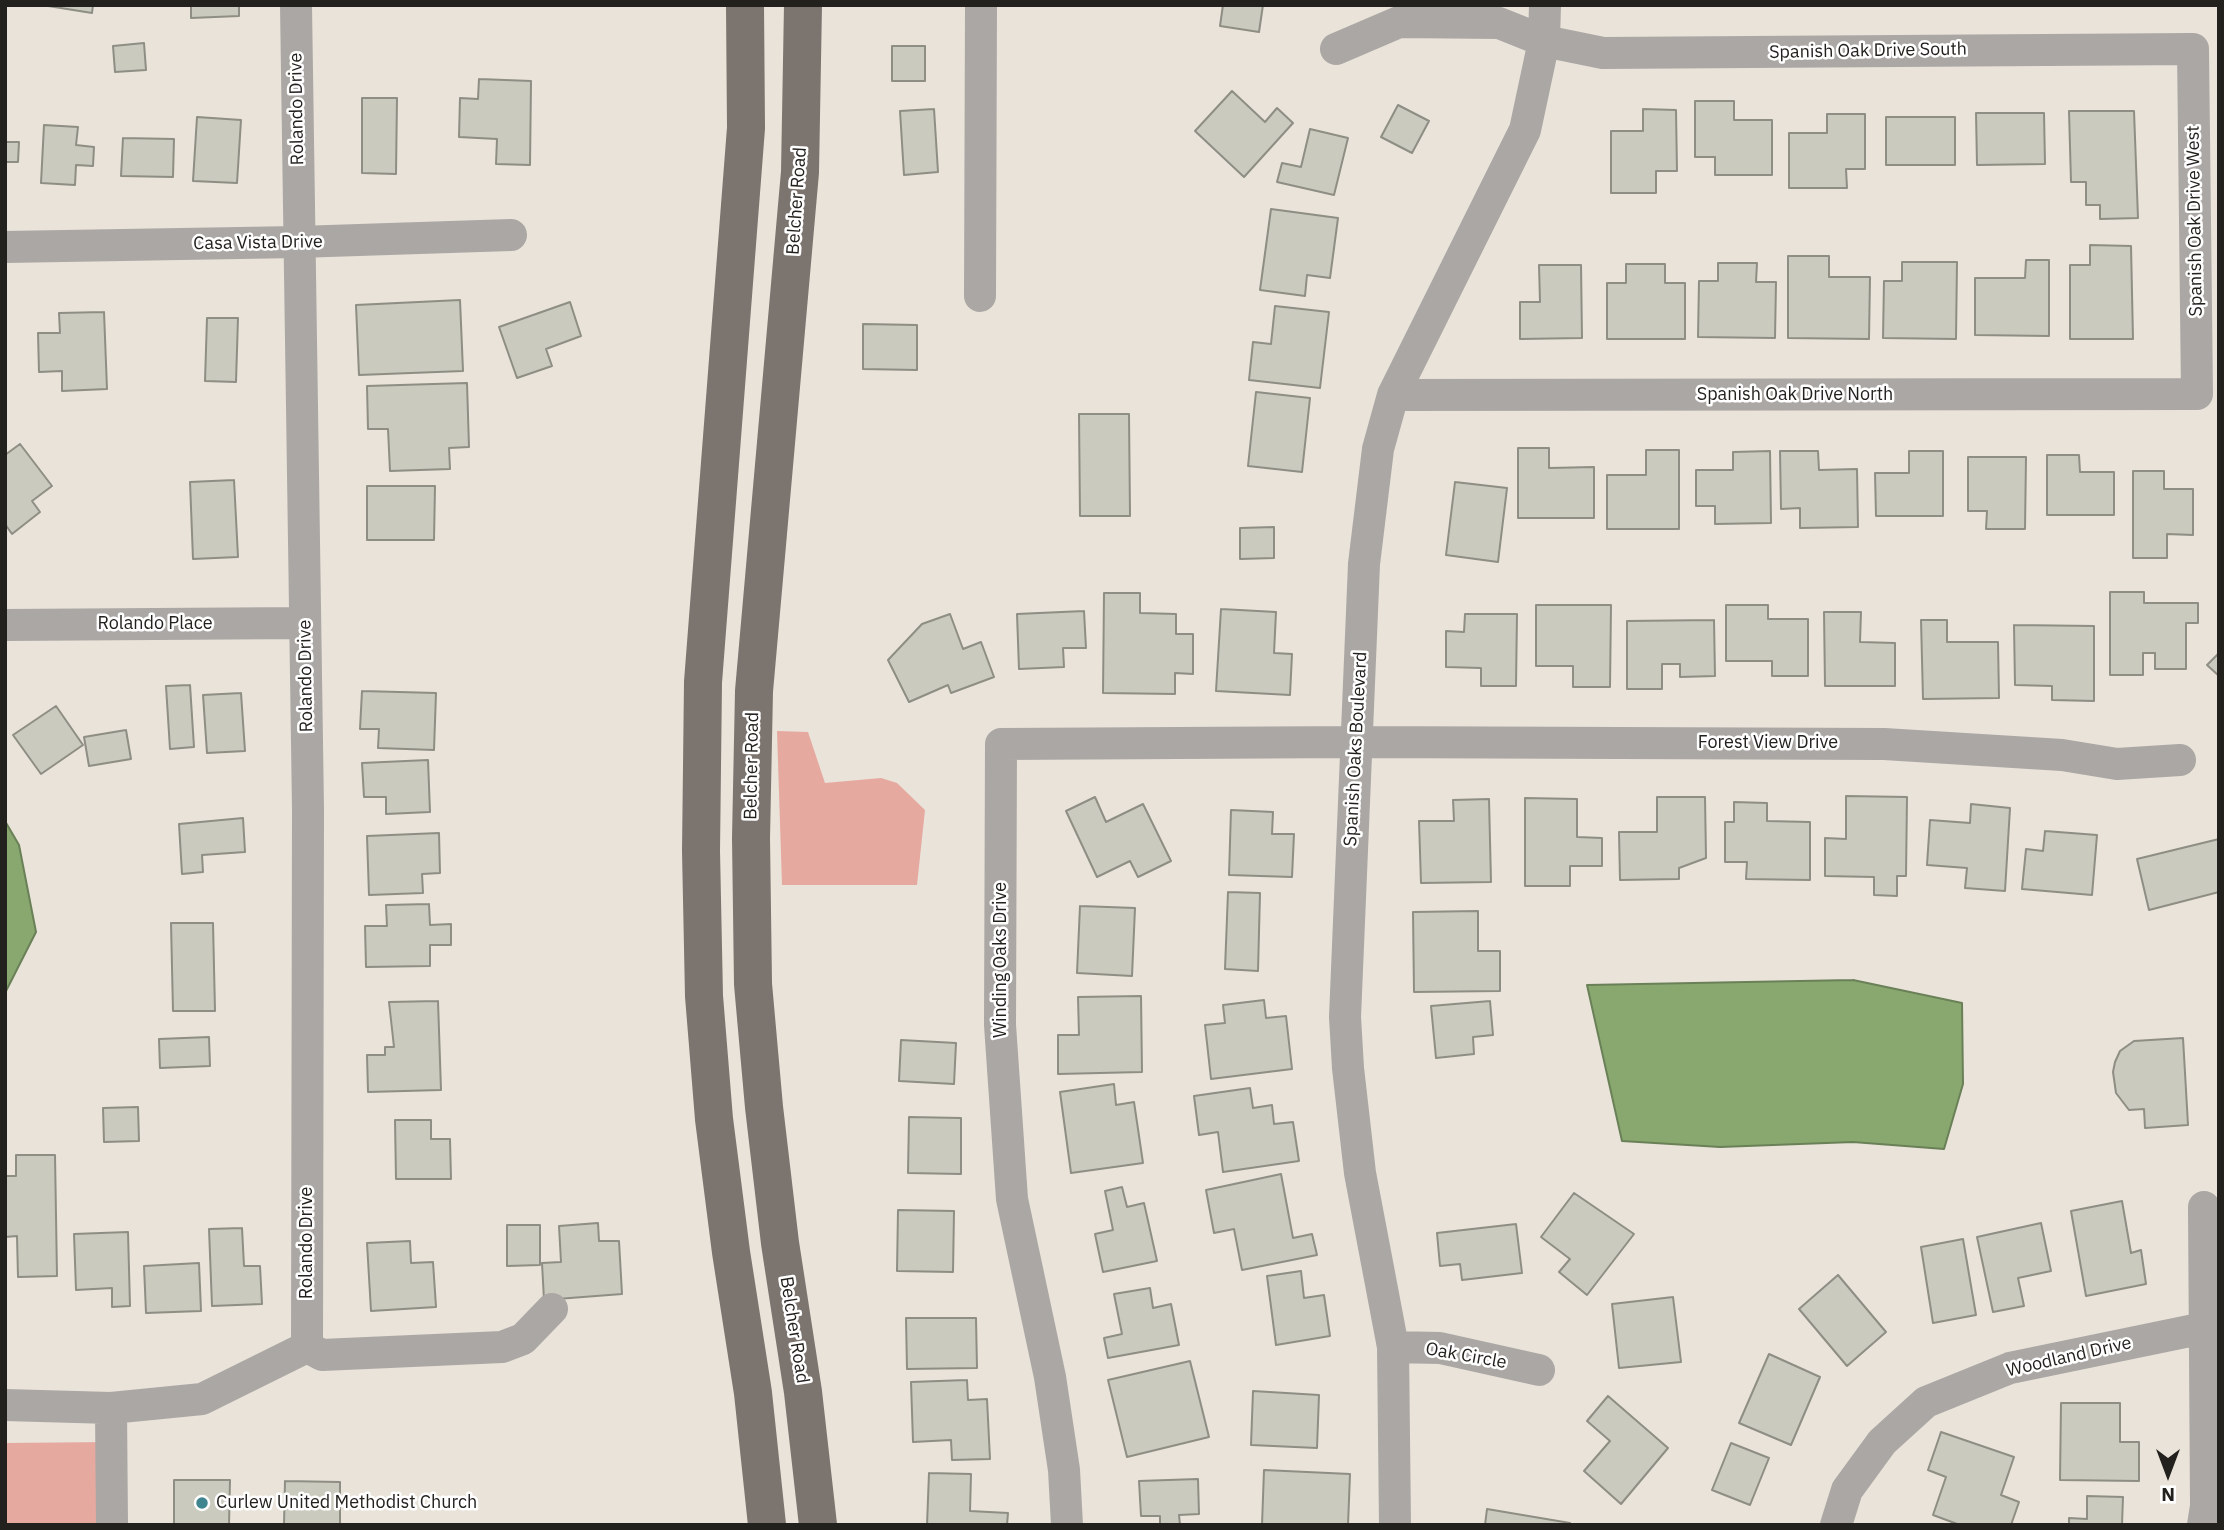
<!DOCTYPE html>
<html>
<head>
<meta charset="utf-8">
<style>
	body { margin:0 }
	#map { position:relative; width:2224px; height:1530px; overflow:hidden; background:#e9e3d9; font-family:"IBM Plex Sans",sans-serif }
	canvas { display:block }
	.frame { position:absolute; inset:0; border:7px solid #23211d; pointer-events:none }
	.north { position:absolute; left:2133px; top:1439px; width:70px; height:70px; -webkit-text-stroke:5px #fff; paint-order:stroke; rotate:180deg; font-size:19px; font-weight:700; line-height:28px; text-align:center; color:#23211d }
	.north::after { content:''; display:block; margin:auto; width:24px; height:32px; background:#23211d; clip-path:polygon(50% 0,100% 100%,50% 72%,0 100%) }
</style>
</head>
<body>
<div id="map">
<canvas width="2224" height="1530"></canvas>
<div class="frame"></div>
<div class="north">N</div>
</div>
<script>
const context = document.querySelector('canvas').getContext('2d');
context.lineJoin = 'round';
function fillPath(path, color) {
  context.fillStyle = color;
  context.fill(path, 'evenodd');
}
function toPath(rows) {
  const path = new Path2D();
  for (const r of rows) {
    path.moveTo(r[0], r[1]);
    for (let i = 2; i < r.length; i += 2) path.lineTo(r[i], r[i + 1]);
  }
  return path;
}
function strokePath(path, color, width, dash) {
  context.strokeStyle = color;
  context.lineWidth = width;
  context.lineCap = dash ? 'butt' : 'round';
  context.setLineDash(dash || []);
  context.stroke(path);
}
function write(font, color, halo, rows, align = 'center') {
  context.font = font + ' "IBM Plex Sans",sans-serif';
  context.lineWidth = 5;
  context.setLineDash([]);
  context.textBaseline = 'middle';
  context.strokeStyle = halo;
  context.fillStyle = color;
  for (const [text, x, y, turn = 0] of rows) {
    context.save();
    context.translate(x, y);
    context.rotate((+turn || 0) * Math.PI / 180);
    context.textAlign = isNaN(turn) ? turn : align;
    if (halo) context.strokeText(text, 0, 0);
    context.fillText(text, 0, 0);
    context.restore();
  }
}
const green = toPath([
	[777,731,808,732,825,783,881,778,897,783,925,810,917,885,782,885],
	[111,1442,112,1525,5,1525,5,1443]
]);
const water = toPath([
	[5,821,19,845,36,932,5,993,5,821],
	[1853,980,1962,1003,1963,1084,1944,1149,1853,1142,1720,1147,1622,1141,1587,985,1853,980]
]);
const building = toPath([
	[42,5,93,5,92,13,42,5],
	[191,5,239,5,239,16,191,18,191,5],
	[1223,5,1263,5,1259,32,1220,26,1223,5],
	[144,43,146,70,115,72,113,46,144,43],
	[892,46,925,46,925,81,892,81,892,46],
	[479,79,531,81,530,165,496,164,497,139,459,137,460,98,478,99,479,79],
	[1232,91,1265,122,1277,108,1293,123,1244,177,1195,131,1232,91],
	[362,98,397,98,396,174,362,173,362,98],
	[1695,101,1734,101,1734,120,1772,120,1772,175,1715,175,1715,157,1695,157,1695,101],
	[1398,105,1429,121,1412,153,1381,137,1398,105],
	[934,109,938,172,904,175,900,111,934,109],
	[1643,109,1676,110,1677,171,1656,171,1656,193,1611,193,1611,131,1643,131,1643,109],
	[2069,111,2134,111,2138,218,2100,219,2100,205,2086,205,2086,182,2071,182,2069,111],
	[1976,113,2044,113,2045,164,1977,165,1976,113],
	[1827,114,1865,114,1865,169,1846,169,1847,188,1789,188,1789,133,1827,133,1827,114],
	[197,117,241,120,237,183,193,181,197,117],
	[1886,117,1955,117,1955,165,1886,165,1886,117],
	[44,125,78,127,76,145,94,147,93,166,76,165,75,185,41,183,44,125],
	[1310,129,1348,138,1334,195,1277,182,1282,163,1301,167,1310,129],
	[123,138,174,139,173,177,121,176,123,138],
	[5,142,19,142,18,162,5,162,5,142],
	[1271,209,1338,218,1330,278,1307,275,1305,296,1260,290,1271,209],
	[2090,245,2131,246,2133,339,2070,339,2070,265,2090,265,2090,245],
	[1788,256,1829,256,1829,277,1870,277,1869,339,1788,338,1788,256],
	[2026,260,2049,260,2049,336,1975,335,1975,278,2025,278,2026,260],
	[1902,262,1957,262,1956,339,1883,338,1884,281,1902,281,1902,262],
	[1718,263,1757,263,1756,282,1776,282,1775,338,1698,337,1699,281,1718,281,1718,263],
	[1626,264,1665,264,1665,283,1685,283,1685,339,1607,339,1607,283,1626,283,1626,264],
	[1539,265,1581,265,1582,338,1520,339,1520,302,1540,302,1539,265],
	[460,300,463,371,359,375,356,305,460,300],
	[570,302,581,336,546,349,552,366,517,378,499,327,570,302],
	[1275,306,1329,312,1320,388,1249,380,1253,342,1271,344,1275,306],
	[104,312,107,389,62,391,62,371,39,372,38,333,60,333,59,313,104,312],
	[207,318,238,318,236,382,205,381,207,318],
	[863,324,917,325,917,370,863,369,863,324],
	[467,383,469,447,449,448,450,469,390,471,388,429,368,429,367,386,467,383],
	[1256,392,1310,398,1302,472,1248,466,1256,392],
	[1079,414,1129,414,1130,516,1080,516,1079,414],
	[20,444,52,486,32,501,40,512,12,534,5,524,5,455,20,444],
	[1518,448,1549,448,1549,468,1594,467,1594,518,1518,518,1518,448],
	[1646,450,1679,450,1679,529,1607,529,1607,475,1646,475,1646,450],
	[1770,451,1771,523,1715,524,1715,506,1696,506,1696,470,1733,470,1733,452,1770,451],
	[1780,451,1818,451,1819,470,1857,469,1858,527,1800,528,1800,508,1781,509,1780,451],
	[1909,451,1943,451,1943,516,1876,516,1875,473,1909,473,1909,451],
	[2047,455,2079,455,2080,472,2114,472,2114,515,2047,515,2047,455],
	[1968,457,2026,457,2025,529,1986,529,1987,511,1968,511,1968,457],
	[2133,471,2164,471,2164,489,2193,489,2193,535,2167,534,2167,558,2133,558,2133,471],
	[234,480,238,557,193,559,190,482,234,480],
	[1455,482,1507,488,1498,562,1446,555,1455,482],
	[367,486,435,486,434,540,367,540,367,486],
	[1274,527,1274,558,1240,559,1240,528,1274,527],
	[2110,592,2144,592,2144,603,2198,603,2198,623,2186,623,2186,669,2155,669,2155,653,2143,653,2143,675,2110,675,2110,592],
	[1104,593,1140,593,1140,613,1176,614,1176,634,1193,634,1193,674,1175,673,1175,694,1103,693,1104,593],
	[1536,605,1611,605,1610,687,1573,687,1573,666,1536,666,1536,605],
	[1726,605,1768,605,1768,619,1808,619,1808,676,1772,676,1772,661,1726,661,1726,605],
	[1221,609,1276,612,1274,653,1292,654,1290,695,1216,691,1221,609],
	[1084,611,1086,648,1063,648,1064,667,1019,669,1017,614,1084,611],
	[1824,612,1861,612,1860,642,1895,643,1895,686,1825,686,1824,612],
	[950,614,963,649,981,642,994,677,951,693,948,685,909,702,888,660,922,624,950,614],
	[1465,614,1517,614,1516,686,1481,686,1481,668,1446,667,1446,631,1464,632,1465,614],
	[1714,620,1715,676,1680,677,1680,664,1662,664,1662,689,1627,689,1627,621,1714,620],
	[1921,620,1947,620,1947,642,1998,642,1999,698,1923,699,1921,620],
	[2014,625,2094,626,2094,701,2052,700,2052,686,2015,685,2014,625],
	[2219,653,2219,676,2207,665,2219,653],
	[190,685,194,747,170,749,166,686,190,685],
	[362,691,436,693,434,750,378,748,379,729,360,729,362,691],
	[241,693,245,751,207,753,203,695,241,693],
	[56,706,83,745,41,774,13,735,56,706],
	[126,730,131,759,89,766,84,737,126,730],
	[428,760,430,812,386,814,386,797,364,797,362,763,428,760],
	[1846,796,1907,797,1906,876,1897,876,1897,896,1874,895,1874,877,1825,876,1825,838,1846,839,1846,796],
	[1095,797,1106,822,1143,804,1171,861,1138,877,1130,861,1097,877,1066,811,1095,797],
	[1657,797,1705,797,1706,858,1679,868,1679,879,1620,880,1619,832,1657,832,1657,797],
	[1525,798,1577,799,1577,837,1602,838,1602,866,1570,866,1570,886,1525,886,1525,798],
	[1489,799,1491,882,1421,883,1419,821,1454,821,1453,800,1489,799],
	[1734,802,1767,803,1767,821,1810,822,1810,880,1746,879,1747,862,1725,862,1725,822,1734,822,1734,802],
	[1971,804,2010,808,2005,891,1965,888,1967,868,1927,865,1930,820,1970,823,1971,804],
	[1231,810,1273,812,1272,834,1294,834,1292,877,1229,875,1231,810],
	[243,818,245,852,202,855,203,872,182,874,179,824,243,818],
	[2045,831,2097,835,2092,895,2022,889,2026,849,2043,851,2045,831],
	[439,833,440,873,422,874,423,893,369,895,367,836,439,833],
	[2219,839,2219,892,2149,910,2137,859,2219,839],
	[1228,892,1260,893,1258,971,1225,969,1228,892],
	[429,904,430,925,451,924,451,945,430,945,430,966,366,967,365,926,387,926,386,905,429,904],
	[1080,906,1135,908,1132,976,1077,973,1080,906],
	[1478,911,1478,951,1500,951,1500,991,1414,992,1413,912,1478,911],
	[171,923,213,923,215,1011,173,1011,171,923],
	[1141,996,1142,1072,1058,1074,1058,1035,1079,1035,1078,997,1141,996],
	[1264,1000,1266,1018,1286,1016,1292,1069,1211,1079,1205,1025,1225,1023,1223,1005,1264,1000],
	[438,1001,441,1090,368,1092,367,1055,385,1055,385,1047,394,1047,389,1002,438,1001],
	[1490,1001,1493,1035,1473,1037,1474,1054,1436,1058,1431,1006,1490,1001],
	[209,1037,210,1066,160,1068,159,1039,209,1037],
	[2183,1038,2188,1125,2145,1128,2144,1109,2129,1110,2116,1093,2113,1072,2115,1062,2120,1051,2134,1041,2183,1038],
	[901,1040,956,1043,954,1084,899,1081,901,1040],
	[1114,1084,1116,1105,1134,1102,1143,1163,1071,1173,1060,1092,1114,1084],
	[1250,1088,1253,1108,1272,1105,1274,1124,1293,1122,1299,1161,1223,1172,1218,1132,1199,1135,1194,1096,1250,1088],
	[138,1107,139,1141,104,1142,103,1108,138,1107],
	[909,1117,961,1118,961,1174,908,1173,909,1117],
	[395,1120,431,1120,431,1139,450,1139,451,1179,396,1179,395,1120],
	[16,1155,55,1155,57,1276,18,1277,17,1236,5,1237,5,1176,16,1176,16,1155],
	[1281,1174,1293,1238,1312,1234,1317,1255,1242,1270,1234,1229,1214,1233,1206,1190,1281,1174],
	[1122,1187,1127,1207,1144,1203,1157,1261,1103,1272,1095,1234,1113,1230,1105,1191,1122,1187],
	[1574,1193,1634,1234,1587,1295,1559,1272,1570,1259,1541,1237,1574,1193],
	[2122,1201,2131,1253,2141,1250,2146,1284,2086,1296,2071,1211,2122,1201],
	[898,1210,954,1211,953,1272,897,1271,898,1210],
	[598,1223,599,1241,619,1241,622,1294,544,1300,542,1263,561,1262,559,1226,598,1223],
	[2041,1223,2051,1271,2018,1278,2024,1306,1993,1312,1977,1237,2041,1223],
	[1516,1224,1522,1273,1462,1280,1460,1264,1440,1266,1437,1233,1516,1224],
	[507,1225,540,1225,540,1265,507,1266,507,1225],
	[242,1228,244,1266,260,1266,262,1304,212,1306,209,1229,242,1228],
	[128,1232,130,1306,112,1307,112,1288,76,1290,74,1234,128,1232],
	[1963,1239,1976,1315,1933,1323,1921,1247,1963,1239],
	[410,1241,411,1263,433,1262,436,1307,371,1311,367,1243,410,1241],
	[199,1263,201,1311,146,1313,144,1266,199,1263],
	[1301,1271,1304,1298,1324,1295,1330,1336,1276,1345,1267,1276,1301,1271],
	[1838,1275,1886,1332,1847,1366,1799,1309,1838,1275],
	[1150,1288,1153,1308,1171,1304,1179,1345,1108,1358,1104,1338,1122,1334,1114,1294,1150,1288],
	[1673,1297,1681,1362,1619,1368,1612,1304,1673,1297],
	[906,1318,976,1318,977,1368,907,1369,906,1318],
	[1769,1354,1820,1377,1791,1445,1739,1423,1769,1354],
	[1190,1361,1209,1437,1127,1457,1108,1380,1190,1361],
	[967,1380,968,1400,987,1399,990,1459,952,1460,951,1440,913,1442,911,1382,967,1380],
	[1253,1391,1319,1395,1317,1448,1251,1445,1253,1391],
	[1608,1396,1668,1448,1621,1504,1584,1471,1610,1441,1587,1421,1608,1396],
	[2061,1403,2120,1403,2120,1442,2139,1442,2139,1481,2060,1480,2061,1403],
	[1941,1432,2014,1457,2001,1495,2019,1502,2011,1525,1960,1525,1933,1515,1946,1477,1928,1470,1941,1432],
	[1731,1443,1769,1458,1750,1505,1712,1490,1731,1443],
	[1264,1470,1350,1474,1348,1525,1262,1525,1264,1470],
	[929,1473,971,1474,970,1511,1008,1513,1007,1525,927,1525,929,1473],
	[1198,1479,1199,1514,1179,1515,1180,1525,1160,1525,1160,1516,1141,1516,1139,1481,1198,1479],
	[174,1480,230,1480,229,1525,174,1525,174,1480],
	[285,1481,340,1482,340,1525,284,1525,285,1481],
	[2087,1496,2123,1497,2122,1525,2069,1525,2069,1518,2087,1519,2087,1496],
	[1487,1509,1570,1523,1570,1525,1485,1525,1487,1509]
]);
const minor = toPath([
	[296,5,308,809,307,1347],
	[1336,49,1399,22,1499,23,1544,41,1603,53,2193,49,2197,394,1393,395],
	[5,247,298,242,511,235],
	[980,296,981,5],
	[5,625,305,623],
	[307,1347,322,1355,502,1347,523,1339,552,1309],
	[1393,1347,1440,1348,1539,1370],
	[5,1405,111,1408,202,1399,307,1347],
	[111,1408,112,1525],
	[1067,1525,1064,1470,1050,1377,1012,1199,1000,1025,1001,744,1355,742,1884,744,2062,755,2117,764,2180,760],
	[1395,1525,1393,1347,1360,1173,1348,1068,1345,1017,1364,564,1378,449,1393,395,1525,130,1544,41,1545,5],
	[1836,1525,1847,1490,1882,1442,1926,1402,2010,1368,2204,1328],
	[2203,1525,2206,1506,2204,1207]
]);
const major = toPath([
	[745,5,746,128,703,682,701,851,704,996,714,1119,731,1252,753,1393,767,1525],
	[803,5,800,172,754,691,751,838,753,984,764,1107,780,1243,803,1392,818,1525]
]);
const markers = [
	[202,1503,7,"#3f8590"]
];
const streetNames = [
	["Spanish Oak Drive South",1868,51,-1],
	["Rolando Drive",297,109,-91],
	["Belcher Road",797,201,-86],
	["Spanish Oak Drive West",2195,221,-91],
	["Casa Vista Drive",258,243,-1],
	["Spanish Oak Drive North",1795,395],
	["Rolando Place",155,624],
	["Rolando Drive",306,676,-91],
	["Forest View Drive",1768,743],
	["Spanish Oaks Boulevard",1356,749,-87],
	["Belcher Road",752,766,-89],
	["Winding Oaks Drive",1001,960,-90],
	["Rolando Drive",307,1243,-90],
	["Belcher Road",794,1330,81],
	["Oak Circle",1466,1356,10],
	["Woodland Drive",2069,1357,-13]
];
const poiNames = [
	["Curlew United Methodist Church",216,1503]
];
fillPath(green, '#e5a9a0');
fillPath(water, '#89a870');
strokePath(water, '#6a8057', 2);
fillPath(building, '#cacabf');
strokePath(building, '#8e8e84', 2);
strokePath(minor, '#aba7a4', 32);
strokePath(major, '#7c746f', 38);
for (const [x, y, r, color] of markers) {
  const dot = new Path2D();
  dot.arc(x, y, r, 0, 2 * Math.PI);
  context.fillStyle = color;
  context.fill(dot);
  strokePath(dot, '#fff', 2.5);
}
write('18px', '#23211d', '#fff', streetNames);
write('18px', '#23211d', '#fff', poiNames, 'left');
</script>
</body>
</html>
